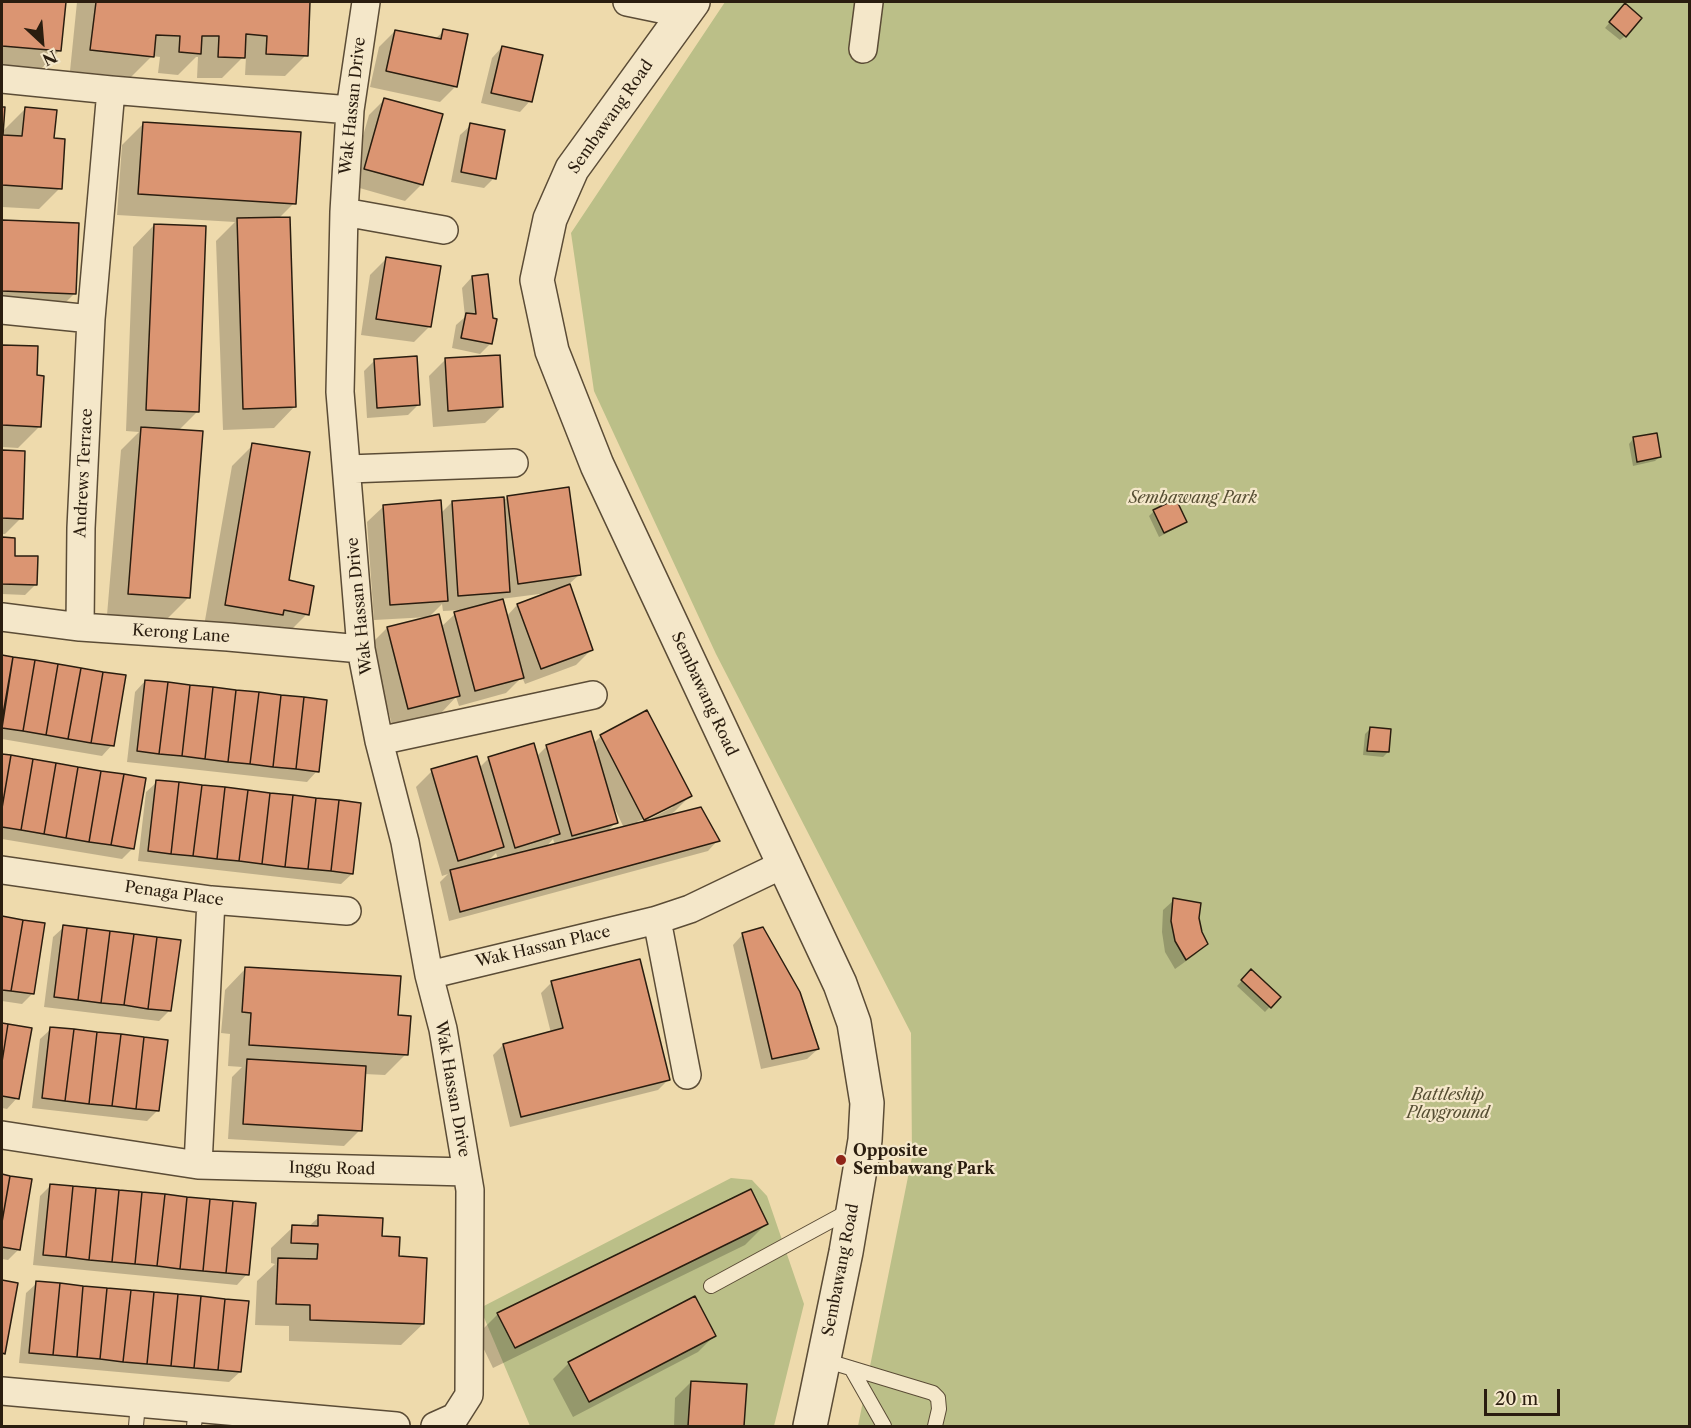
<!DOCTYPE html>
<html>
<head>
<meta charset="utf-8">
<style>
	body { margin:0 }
	#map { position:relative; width:1691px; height:1428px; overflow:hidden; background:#eedaac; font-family:"Libre Caslon Text",serif }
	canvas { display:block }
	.frame { position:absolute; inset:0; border:3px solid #2a1d0f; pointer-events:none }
	.north { position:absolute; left:12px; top:12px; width:60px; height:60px; -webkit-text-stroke:4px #f4e7c9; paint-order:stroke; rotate:154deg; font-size:16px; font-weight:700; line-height:24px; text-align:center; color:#2a1d0f }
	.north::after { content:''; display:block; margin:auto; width:21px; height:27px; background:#2a1d0f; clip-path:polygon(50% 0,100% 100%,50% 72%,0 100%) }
	.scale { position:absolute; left:1484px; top:1389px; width:76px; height:27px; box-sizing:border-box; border:3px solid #2a1d0f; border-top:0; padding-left:8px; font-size:18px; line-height:21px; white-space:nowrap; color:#2a1d0f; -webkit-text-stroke:4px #f4e7c9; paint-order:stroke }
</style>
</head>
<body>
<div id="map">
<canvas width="1691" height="1428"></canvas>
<div class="frame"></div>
<div class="north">N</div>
<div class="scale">20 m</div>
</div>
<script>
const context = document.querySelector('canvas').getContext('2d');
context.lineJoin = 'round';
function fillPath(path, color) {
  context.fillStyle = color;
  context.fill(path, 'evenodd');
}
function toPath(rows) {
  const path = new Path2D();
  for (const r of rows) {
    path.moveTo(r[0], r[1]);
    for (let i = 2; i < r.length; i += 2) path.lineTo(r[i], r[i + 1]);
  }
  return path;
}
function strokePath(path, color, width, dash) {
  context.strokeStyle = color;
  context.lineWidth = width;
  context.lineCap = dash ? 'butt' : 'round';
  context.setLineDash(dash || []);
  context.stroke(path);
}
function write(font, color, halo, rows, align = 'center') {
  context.font = font + ' "Libre Caslon Text",serif';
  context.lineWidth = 4.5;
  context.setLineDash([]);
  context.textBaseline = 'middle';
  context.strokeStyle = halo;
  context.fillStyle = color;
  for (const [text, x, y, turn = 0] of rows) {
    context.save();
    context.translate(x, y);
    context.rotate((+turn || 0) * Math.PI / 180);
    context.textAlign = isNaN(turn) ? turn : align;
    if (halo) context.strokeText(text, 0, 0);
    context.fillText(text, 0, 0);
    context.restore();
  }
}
const green = toPath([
	[725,2,1689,2,1689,1426,858,1426,912,1157,911,1033,716,654,594,391,571,233],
	[731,1178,752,1180,767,1196,804,1304,774,1426,530,1426,480,1308]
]);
const shadow = toPath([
	[2,2,65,2,60,50,38,72,2,68],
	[77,2,309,2,306,55,285,76,245,75,246,57,243,57,222,78,197,78,198,57,196,57,178,75,158,73,160,57,152,56,131,77,70,71],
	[1620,10,1625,36,1620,40,1605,28],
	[395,31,435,39,444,31,456,86,440,102,370,87,379,47],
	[502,47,530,101,520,112,481,103,492,58],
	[385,99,441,115,421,185,405,201,349,185,369,115],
	[2,108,3,108,2,132,25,109,53,140,60,188,39,209,2,207],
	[144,123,294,203,279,218,295,406,274,428,223,430,216,241,235,222,117,215,122,145],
	[471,125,494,178,484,188,451,182,460,135],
	[2,221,78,224,74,294,53,315,2,313],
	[154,225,197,412,178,431,189,597,167,619,107,615,121,450,139,432,126,431,133,247],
	[386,259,430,326,414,342,361,335,370,275],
	[472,277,492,319,490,344,480,354,452,348,456,325,465,317,462,288],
	[2,346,37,348,35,377,39,427,18,448,2,447],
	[375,360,418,405,408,415,367,418,364,371],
	[445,360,502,407,485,423,433,427,429,376],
	[1633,439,1660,456,1655,461,1633,466,1629,444],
	[253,445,287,581,307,614,286,635,204,626,232,466],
	[2,452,23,452,21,518,5,534,2,534],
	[507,497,579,575,568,585,592,649,576,665,525,684,522,677,506,693,459,706,456,697,442,712,392,725,371,644,387,628,441,627,455,614,462,610,443,611,442,604,429,617,374,620,367,522,384,506,440,514,452,502,503,502],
	[547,593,517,605,506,617,501,599],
	[1154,511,1185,522,1180,526,1159,537,1149,516],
	[2,539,14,539,13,557,35,585,25,595,2,594],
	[2,656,124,676,112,745,102,756,2,739],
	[145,681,317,771,307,782,127,762,135,692],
	[1370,729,1388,752,1383,757,1363,755,1365,734],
	[601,736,690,796,674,812,664,817,718,840,708,851,449,921,440,882,448,874,442,876,416,787,432,771,479,768,489,758,536,757,547,746,593,744],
	[673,804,673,807,638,825,637,822],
	[614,807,624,828,606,833,616,822,612,808],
	[553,839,555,845,545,848],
	[496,853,498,859,487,862],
	[2,756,144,779,133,848,122,859,2,839],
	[157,782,352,874,341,884,138,861,146,792],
	[1174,900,1198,918,1201,932,1206,943,1196,954,1175,969,1165,952,1162,932,1163,910],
	[2,918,43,925,32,994,22,1004,2,1001],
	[64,927,170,1010,159,1021,44,1007,53,937],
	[743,934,818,1049,807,1059,761,1069,733,945],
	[246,968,397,1017,406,1054,385,1075,364,1074,360,1130,344,1146,228,1139,232,1077,242,1067,228,1066,230,1034,221,1033,225,990],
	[1251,971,1279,997,1265,1012,1237,986],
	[552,982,668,1080,658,1090,510,1127,493,1055,503,1045,551,1033,541,993],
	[2,1024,30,1029,17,1098,7,1109,2,1108],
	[51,1029,158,1110,147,1121,32,1108,40,1039],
	[2,1176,30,1181,18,1250,8,1260,2,1259],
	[51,1185,247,1274,237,1285,33,1265,40,1196],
	[319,1217,397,1258,423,1324,401,1345,289,1341,289,1326,255,1325,257,1281,275,1264,271,1263,271,1248,293,1227,308,1227],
	[766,1224,745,1245,493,1368,477,1335,498,1314],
	[2,1281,16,1284,4,1353,2,1355],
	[37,1283,240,1372,229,1382,19,1363,26,1293],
	[714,1336,698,1352,573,1417,553,1379,569,1363],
	[691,1382,745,1385,743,1426,674,1426,675,1398]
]);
const building = toPath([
	[2,2,66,2,61,51,2,46,2,2],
	[96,2,310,2,308,56,266,54,267,36,246,34,245,58,218,57,219,36,202,36,201,54,179,52,180,36,156,35,154,57,90,50,96,2],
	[1625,3,1642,18,1626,37,1609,22,1625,3],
	[443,29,468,34,457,87,386,71,395,30,441,39,443,29],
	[502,46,543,55,532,102,491,93,502,46],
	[384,98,443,114,423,185,364,169,384,98],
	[2,107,5,107,3,135,22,136,25,107,57,110,54,138,65,139,62,189,2,185,2,107],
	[143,122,301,132,296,204,138,194,143,122],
	[470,123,505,130,496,179,461,172,470,123],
	[290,217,296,407,243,409,237,218,290,217],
	[2,220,79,223,76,294,2,291,2,220],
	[154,224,206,226,199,412,146,410,154,224],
	[386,257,441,266,431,327,376,319,386,257],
	[488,274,493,318,497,319,492,344,461,338,466,313,476,314,472,276,488,274],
	[2,345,38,346,37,375,44,376,41,427,2,425,2,345],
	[500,355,503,407,448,411,445,358,500,355],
	[417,356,420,405,377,408,374,359,417,356],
	[141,427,203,431,190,598,128,594,141,427],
	[1657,433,1661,457,1637,462,1633,437,1657,433],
	[252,443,310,452,289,580,314,586,309,615,284,610,283,615,225,605,252,443],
	[2,450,25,451,23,519,2,518,2,450],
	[569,487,581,575,518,584,507,496,569,487],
	[504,497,510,592,458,596,452,501,504,497],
	[1176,499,1187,522,1164,533,1153,510,1176,499],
	[441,500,448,601,390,605,383,505,441,500],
	[2,537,15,538,15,556,38,556,37,585,2,584,2,537],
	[570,584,593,650,541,669,517,604,570,584],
	[503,599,524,678,475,691,454,612,503,599],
	[439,614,460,696,408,709,387,627,439,614],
	[2,655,13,657,2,720,2,655],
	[13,657,35,660,23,731,2,728,13,657],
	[35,660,58,664,46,735,23,731,35,660],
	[58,664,81,668,68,739,46,735,58,664],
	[81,668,103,672,91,743,68,739,81,668],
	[103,672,126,675,114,746,91,743,103,672],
	[145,680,168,682,159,754,137,751,145,680],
	[168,682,190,685,182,756,159,754,168,682],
	[190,685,213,687,205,759,182,756,190,685],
	[213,687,236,690,228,762,205,759,213,687],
	[236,690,259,692,250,764,228,762,236,690],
	[259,692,281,695,273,767,250,764,259,692],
	[281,695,304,697,296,769,273,767,281,695],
	[304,697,327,700,319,772,296,769,304,697],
	[647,710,692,796,644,820,600,735,647,710],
	[1370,727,1391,729,1389,752,1367,751,1370,727],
	[591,731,618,823,572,836,546,745,591,731],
	[534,743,560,834,515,848,488,757,534,743],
	[2,754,11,755,2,808,2,754],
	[11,755,33,759,21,830,2,827,2,808,11,755],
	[477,756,504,847,458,861,431,769,477,756],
	[33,759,56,763,44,834,21,830,33,759],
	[56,763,78,767,66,838,44,834,56,763],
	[78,767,101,771,89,842,66,838,78,767],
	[101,771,124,774,111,845,89,842,101,771],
	[124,774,146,778,134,849,111,845,124,774],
	[156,780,179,782,171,854,148,851,156,780],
	[179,782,202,785,193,856,171,854,179,782],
	[202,785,225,787,217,859,193,856,202,785],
	[225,787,248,790,239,861,217,859,225,787],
	[248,790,270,793,262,864,239,861,248,790],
	[270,793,293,795,285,867,262,864,270,793],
	[293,795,316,798,308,869,285,867,293,795],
	[316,798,339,800,331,871,308,869,316,798],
	[339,800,361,803,353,874,331,871,339,800],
	[701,807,720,841,460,912,450,870,701,807],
	[1173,898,1201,903,1199,918,1202,932,1208,944,1186,960,1175,941,1171,921,1173,898],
	[2,916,23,920,11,991,2,990,2,916],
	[23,920,45,923,34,994,11,991,23,920],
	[63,925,87,928,78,1000,54,997,63,925],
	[763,927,800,992,819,1049,772,1059,742,933,763,927],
	[87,928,110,931,101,1003,78,1000,87,928],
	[110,931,134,934,124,1005,101,1003,110,931],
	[134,934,157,937,148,1009,124,1005,134,934],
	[157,937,181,940,171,1011,148,1009,157,937],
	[640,959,670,1080,521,1117,503,1044,563,1028,551,981,640,959],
	[245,967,401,976,398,1015,411,1016,408,1055,249,1045,251,1013,242,1012,245,967],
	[1251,969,1281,997,1271,1008,1241,980,1251,969],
	[2,1023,8,1024,2,1062,2,1023],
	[8,1024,32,1028,19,1099,2,1096,2,1062,8,1024],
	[50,1027,74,1029,65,1101,42,1098,50,1027],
	[74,1029,97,1032,89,1104,65,1101,74,1029],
	[97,1032,121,1034,112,1106,89,1104,97,1032],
	[121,1034,144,1037,136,1109,112,1106,121,1034],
	[144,1037,168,1040,159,1111,136,1109,144,1037],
	[247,1059,366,1066,362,1131,243,1124,247,1059],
	[2,1174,10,1176,2,1222,2,1174],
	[10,1176,32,1179,20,1250,2,1247,2,1222,10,1176],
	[50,1184,73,1186,66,1257,43,1255,50,1184],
	[73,1186,96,1188,89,1260,66,1257,73,1186],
	[96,1188,119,1190,112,1262,89,1260,96,1188],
	[751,1189,768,1224,515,1348,497,1313,751,1189],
	[119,1190,142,1192,135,1264,112,1262,119,1190],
	[142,1192,165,1194,157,1266,135,1264,142,1192],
	[165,1194,187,1197,180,1269,157,1266,165,1194],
	[187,1197,210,1199,203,1271,180,1269,187,1197],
	[210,1199,233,1201,226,1273,203,1271,210,1199],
	[233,1201,256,1203,249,1275,226,1273,233,1201],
	[318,1215,383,1218,382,1236,400,1237,399,1256,427,1258,424,1324,310,1320,310,1305,276,1304,278,1258,317,1259,318,1244,291,1243,292,1225,318,1226,318,1215],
	[2,1280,18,1283,5,1354,2,1353,2,1280],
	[36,1281,60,1283,53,1355,29,1353,36,1281],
	[60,1283,83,1286,77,1357,53,1355,60,1283],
	[83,1286,107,1288,100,1359,77,1357,83,1286],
	[107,1288,131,1290,123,1362,100,1359,107,1288],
	[131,1290,154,1292,147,1364,123,1362,131,1290],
	[154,1292,178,1294,171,1366,147,1364,154,1292],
	[178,1294,201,1296,194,1368,171,1366,178,1294],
	[201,1296,225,1299,218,1370,194,1368,201,1296],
	[695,1296,716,1336,589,1402,568,1362,695,1296],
	[225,1299,249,1301,241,1372,218,1370,225,1299],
	[691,1381,747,1384,744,1426,688,1426,691,1381]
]);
const service = toPath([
	[711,1286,849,1211],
	[824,1360,933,1393,938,1398,939,1409,935,1426],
	[851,1368,884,1426],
	[136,1426,138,1403],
	[194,1426,196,1409]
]);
const minor = toPath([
	[366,2,350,110,344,212,340,392,361,649,379,741,405,842,429,975,443,1029,470,1190,469,1395,455,1417,435,1426],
	[627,2,685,14],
	[863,49,869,2],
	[2,79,111,90,350,110],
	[344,212,444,230],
	[2,310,91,319],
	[348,469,514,463],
	[2,617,80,627,228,637,361,649],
	[80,627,81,528,91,319,111,90],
	[379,741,593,695],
	[2,870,211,900,347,911],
	[657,920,687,1075],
	[429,975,657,920,690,909,784,864],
	[2,1135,198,1165,467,1172],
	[198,1165,211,900],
	[2,1391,396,1426]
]);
const tertiary = toPath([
	[693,2,572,169,550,219,537,280,552,351,597,465,840,984,854,1023,867,1103,865,1140,846,1252,810,1426]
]);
const markers = [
	[841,1160,6,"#8f2418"]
];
const streetNames = [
	["Wak Hassan Drive",353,106,-84],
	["Sembawang Road",611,117,-55],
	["Andrews Terrace",84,473,-87],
	["Wak Hassan Drive",360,606,-96],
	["Kerong Lane",181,634,4],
	["Sembawang Road",704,694,65],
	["Penaga Place",174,894,8],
	["Wak Hassan Place",543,947,-13],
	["Wak Hassan Drive",452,1089,80],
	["Inggu Road",332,1169,1],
	["Sembawang Road",841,1270,-79]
];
const parkNames = [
	["Sembawang Park",1193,498],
	["Battleship",1448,1095],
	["Playground",1448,1113]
];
const poiNames = [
	["Opposite",853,1151],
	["Sembawang Park",853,1169]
];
fillPath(green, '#bbbf88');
fillPath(shadow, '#0003');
fillPath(building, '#db9572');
strokePath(building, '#2a1d0f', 1.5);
strokePath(service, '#5b4c36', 16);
strokePath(minor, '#5b4c36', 30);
strokePath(tertiary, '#5b4c36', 36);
strokePath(service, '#f4e7c9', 14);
strokePath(minor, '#f4e7c9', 27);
strokePath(tertiary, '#f4e7c9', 33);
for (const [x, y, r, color] of markers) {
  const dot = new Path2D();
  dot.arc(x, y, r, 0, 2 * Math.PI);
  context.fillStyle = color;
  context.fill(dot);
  strokePath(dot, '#f4e7c9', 2);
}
write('16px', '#2a1d0f', '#f4e7c9', streetNames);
write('italic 16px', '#564e33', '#f4e7c9', parkNames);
write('bold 16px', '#2a1d0f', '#f4e7c9', poiNames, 'left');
</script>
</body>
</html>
